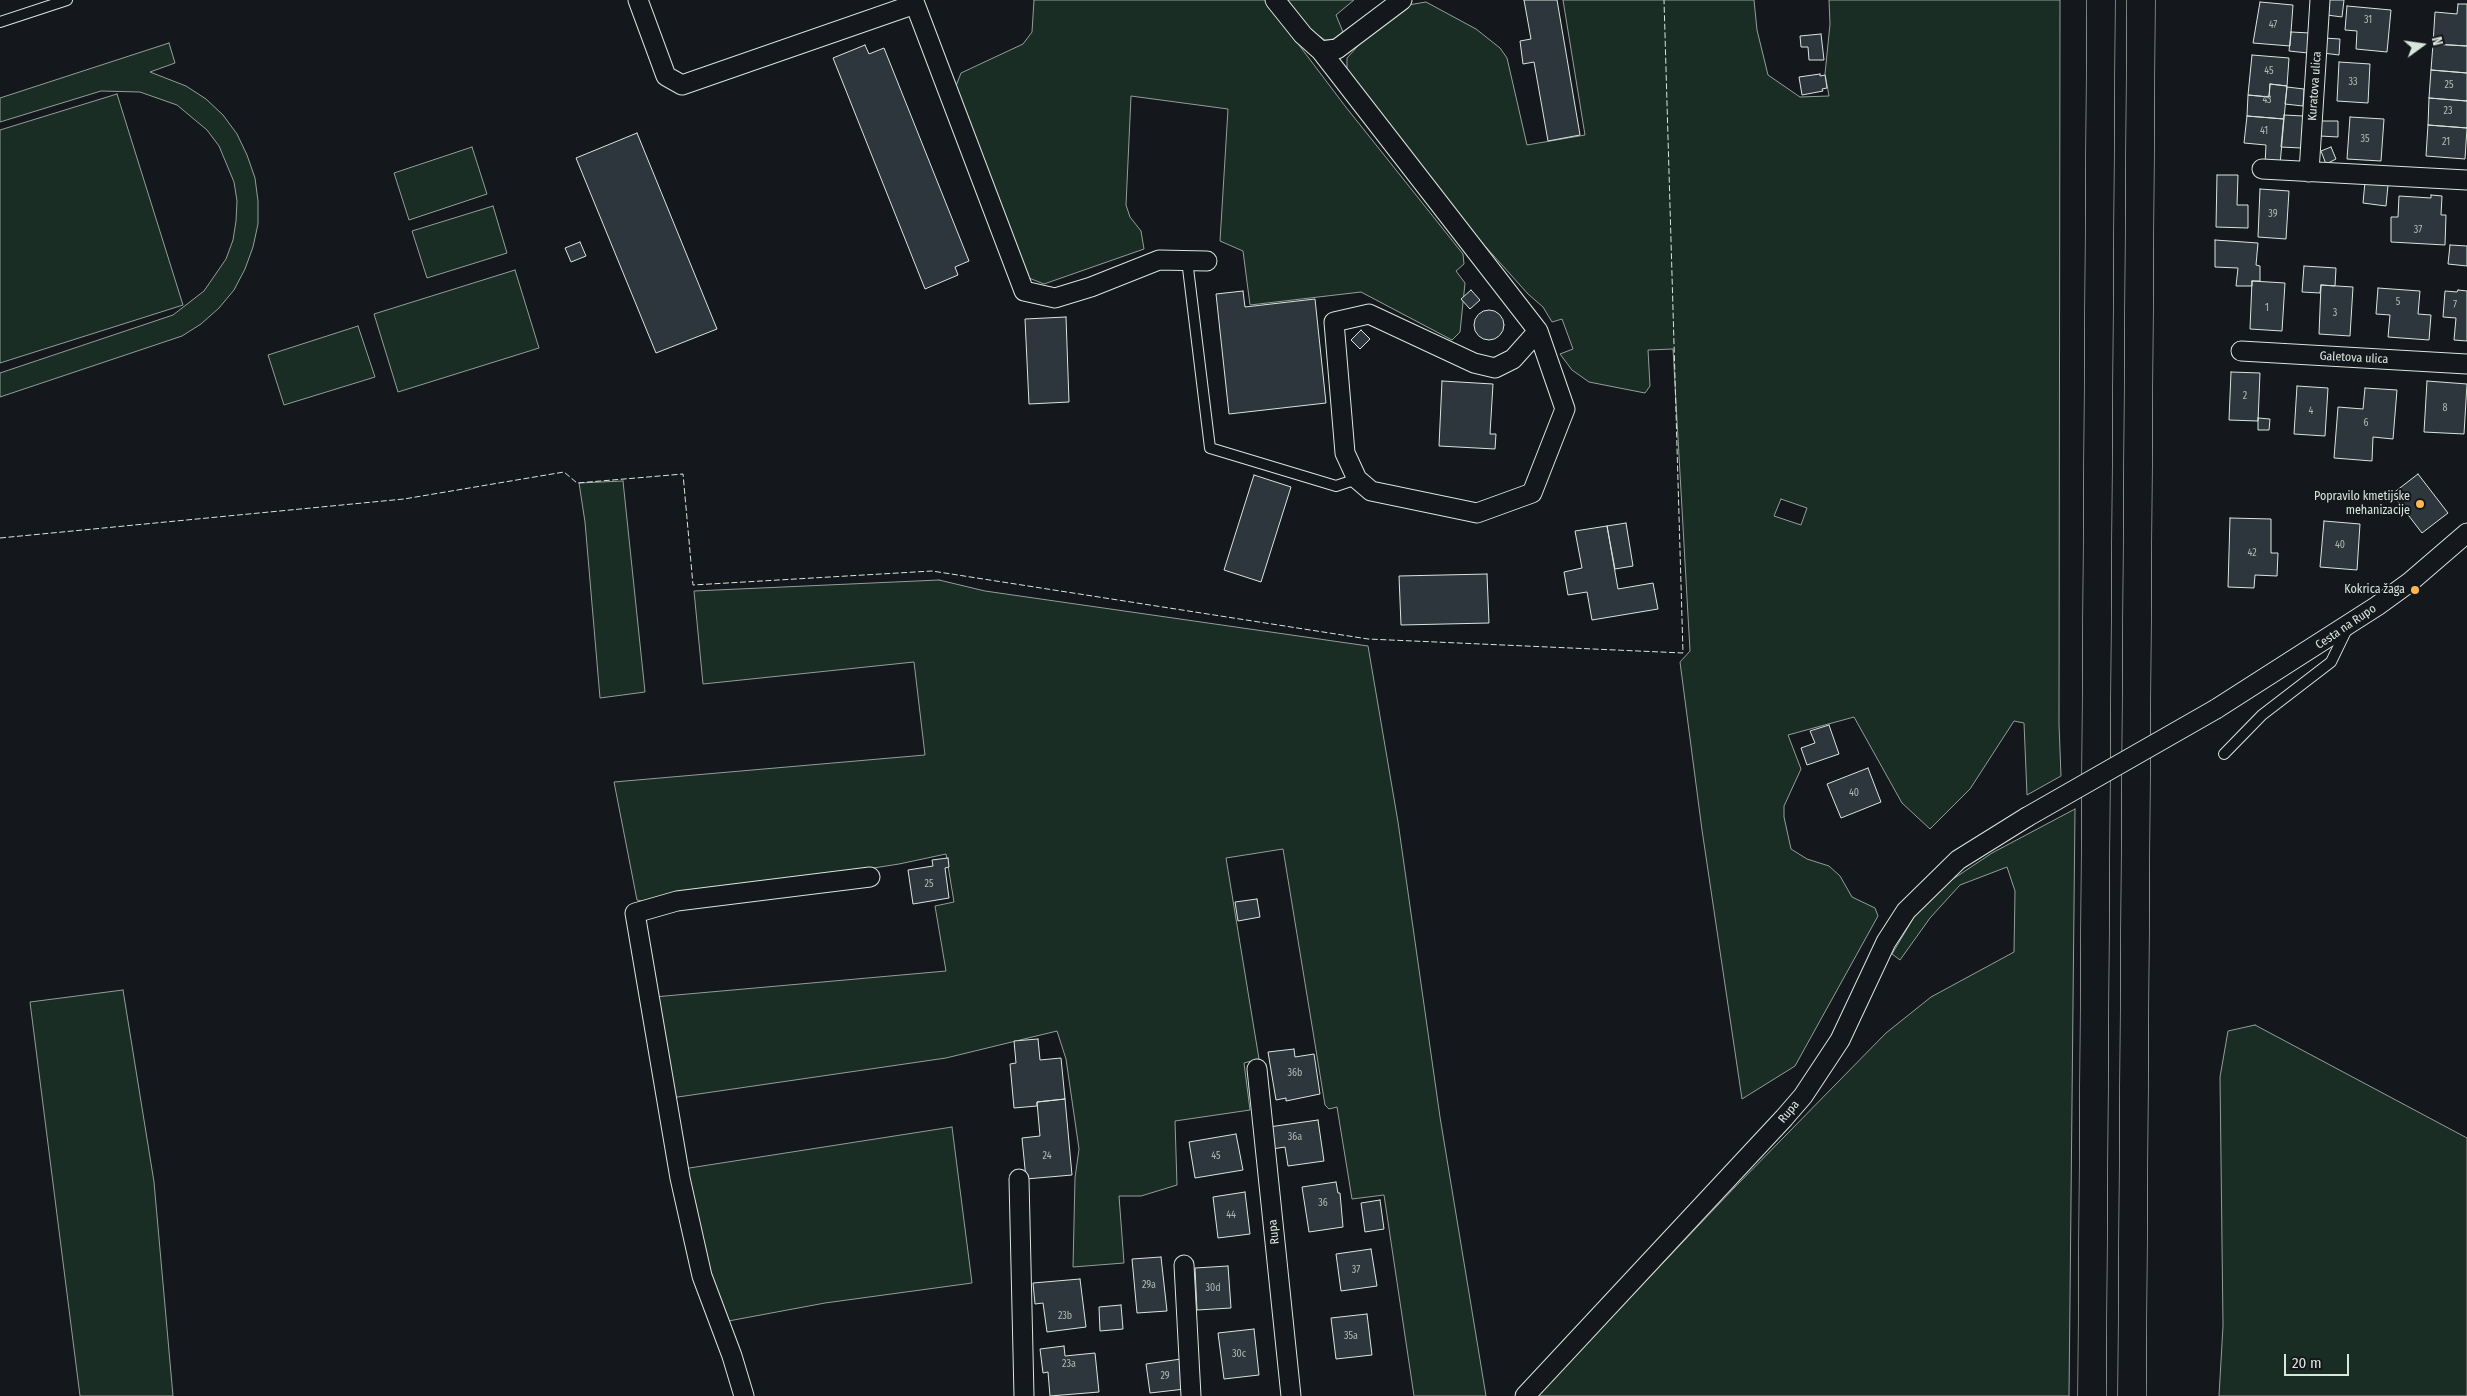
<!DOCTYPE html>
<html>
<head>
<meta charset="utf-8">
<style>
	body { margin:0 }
	#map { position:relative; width:2467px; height:1396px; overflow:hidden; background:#14181c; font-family:"Fira Sans Condensed",sans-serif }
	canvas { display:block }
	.north { position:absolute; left:2397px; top:20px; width:50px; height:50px; -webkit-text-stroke:4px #14181c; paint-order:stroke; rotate:76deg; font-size:14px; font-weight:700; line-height:20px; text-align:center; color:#d8e6dc }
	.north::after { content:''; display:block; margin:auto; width:18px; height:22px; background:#d8e6dc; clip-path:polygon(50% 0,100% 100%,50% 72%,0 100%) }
	.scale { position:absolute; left:2284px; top:1354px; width:65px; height:22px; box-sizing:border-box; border:2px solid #d8e6dc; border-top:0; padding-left:6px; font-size:15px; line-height:18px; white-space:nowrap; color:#d8e6dc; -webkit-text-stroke:4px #14181c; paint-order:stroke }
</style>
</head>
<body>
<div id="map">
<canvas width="2467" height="1396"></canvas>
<div class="north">N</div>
<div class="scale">20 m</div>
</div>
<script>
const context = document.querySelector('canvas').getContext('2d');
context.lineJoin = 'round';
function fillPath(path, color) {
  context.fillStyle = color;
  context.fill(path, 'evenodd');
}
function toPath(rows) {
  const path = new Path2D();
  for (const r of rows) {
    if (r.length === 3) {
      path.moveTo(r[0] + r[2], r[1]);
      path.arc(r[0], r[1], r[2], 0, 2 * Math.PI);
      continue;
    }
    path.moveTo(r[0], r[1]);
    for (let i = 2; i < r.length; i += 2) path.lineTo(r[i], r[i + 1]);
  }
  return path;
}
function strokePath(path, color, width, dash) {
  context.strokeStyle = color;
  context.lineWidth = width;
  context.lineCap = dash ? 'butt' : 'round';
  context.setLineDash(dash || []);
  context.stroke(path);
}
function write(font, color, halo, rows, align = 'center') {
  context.font = font + ' "Fira Sans Condensed",sans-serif';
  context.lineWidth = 4;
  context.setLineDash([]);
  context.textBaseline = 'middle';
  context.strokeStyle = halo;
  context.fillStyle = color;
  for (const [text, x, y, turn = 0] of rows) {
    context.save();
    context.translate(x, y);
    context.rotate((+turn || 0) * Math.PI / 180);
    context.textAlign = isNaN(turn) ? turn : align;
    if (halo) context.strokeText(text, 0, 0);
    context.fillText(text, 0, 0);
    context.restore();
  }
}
const green = toPath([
	[1034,0,1265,0,1345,106,1463,254,1464,264,1456,271,1465,283,1460,332,1452,340,1361,292,1250,305,1243,251,1220,241,1228,109,1131,96,1126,205,1130,217,1141,231,1144,249,1044,284,1029,278,956,86,961,73,1023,44,1032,32,1034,0],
	[1287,0,1354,0,1336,15,1343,32,1334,39,1325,40,1312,31,1287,0],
	[1563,0,1754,0,1757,30,1768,75,1800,97,1829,96,1825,74,1830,24,1829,0,2060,0,2059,724,2061,776,2027,795,2024,723,2014,721,1970,789,1930,829,1902,803,1854,717,1788,735,1801,769,1784,806,1784,817,1791,849,1807,859,1829,866,1840,876,1852,897,1875,908,1878,916,1795,1066,1742,1099,1702,830,1680,662,1690,651,1673,349,1648,350,1650,386,1645,393,1589,382,1572,370,1560,354,1573,349,1562,319,1552,322,1543,307,1528,294,1476,236,1347,73,1347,58,1367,36,1408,5,1426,2,1476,29,1500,48,1507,58,1527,145,1585,135,1563,0],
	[1781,499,1807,508,1801,525,1774,516,1781,499],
	[169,43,175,63,150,72,186,86,206,99,223,115,237,134,247,155,255,178,258,201,258,224,253,247,245,269,234,290,219,308,201,324,182,336,0,397,0,373,173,315,204,291,226,259,233,240,236,221,237,201,234,182,219,146,207,130,177,105,140,92,101,91,0,122,0,98,169,43],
	[117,94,183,305,0,363,0,130,117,94],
	[472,147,487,194,409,220,394,173,472,147],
	[493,206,507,253,427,278,412,231,493,206],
	[515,270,539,348,398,392,374,314,515,270],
	[358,326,375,377,284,405,268,355,358,326],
	[623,481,645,692,600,698,585,522,579,483,623,481],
	[939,580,985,591,1368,646,1398,822,1440,1117,1486,1396,1414,1396,1384,1195,1352,1199,1337,1107,1329,1109,1325,1105,1283,849,1226,858,1259,1059,1244,1063,1250,1110,1175,1121,1177,1185,1141,1196,1119,1196,1124,1263,1073,1267,1075,1178,1079,1149,1066,1059,1057,1031,946,1058,671,1098,654,997,946,971,935,906,954,902,946,854,899,864,651,903,637,900,614,782,925,755,914,662,703,684,694,591,939,580],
	[2075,809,2069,1396,1537,1396,1735,1187,1886,1033,1931,997,2014,952,2015,891,2007,867,1960,885,1930,918,1900,960,1892,954,1914,917,1950,881,1992,853,2075,809],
	[123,990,154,1182,173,1396,80,1396,30,1002,123,990],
	[2255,1025,2467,1138,2467,1396,2219,1396,2223,1326,2220,1077,2228,1031,2255,1025],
	[952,1127,972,1283,825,1303,723,1322,683,1169,952,1127]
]);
const building = toPath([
	[1524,0,1557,0,1580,135,1548,141,1534,62,1523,64,1520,41,1531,39,1524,0],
	[2329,0,2344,0,2342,17,2327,15,2329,0],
	[2260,2,2293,5,2290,46,2253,43,2260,2],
	[2458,4,2467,4,2467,46,2433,44,2435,12,2457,14,2458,4],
	[2347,6,2391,10,2387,52,2356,49,2357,31,2345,30,2347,6],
	[2291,32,2310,33,2308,53,2289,51,2291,32],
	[1821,34,1824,60,1809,60,1808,47,1801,47,1800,36,1821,34],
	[2324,38,2340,39,2339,55,2323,53,2324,38],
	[2433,44,2467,46,2467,73,2431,70,2433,44],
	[865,45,869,54,884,48,969,261,955,267,958,275,925,289,833,58,865,45],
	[2252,55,2289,58,2287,86,2270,84,2269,97,2248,95,2252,55],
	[2339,62,2370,64,2368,103,2337,101,2339,62],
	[2431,70,2467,73,2467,101,2429,98,2431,70],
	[1820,74,1820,76,1825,75,1827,88,1822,89,1823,91,1802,95,1799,77,1820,74],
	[2270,84,2287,86,2284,119,2247,116,2248,95,2269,97,2270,84],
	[2287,87,2304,89,2303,106,2285,104,2287,87],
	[2429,98,2467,101,2467,128,2428,125,2429,98],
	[2284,115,2303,116,2301,148,2281,147,2284,115],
	[2247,116,2284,119,2280,165,2265,164,2266,145,2244,143,2247,116],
	[2350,117,2384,119,2381,161,2347,159,2350,117],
	[2320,121,2338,121,2338,137,2320,136,2320,121],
	[2428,125,2467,128,2465,159,2426,156,2428,125],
	[637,133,717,329,656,353,576,158,637,133],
	[2331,147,2336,159,2326,164,2321,151,2331,147],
	[2217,175,2238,175,2237,205,2248,205,2248,228,2216,227,2217,175],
	[2365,182,2388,185,2386,206,2363,203,2365,182],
	[2260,189,2289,191,2286,239,2258,237,2260,189],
	[2431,195,2442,196,2441,215,2446,215,2445,245,2391,242,2391,217,2398,217,2399,196,2431,198,2431,195],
	[2215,240,2258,243,2256,265,2260,266,2260,281,2252,281,2252,286,2236,286,2238,268,2215,267,2215,240],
	[580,242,586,256,571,262,565,248,580,242],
	[2450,245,2467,246,2467,266,2448,264,2450,245],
	[2304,266,2336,268,2335,286,2321,285,2320,293,2302,292,2304,266],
	[2252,281,2285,283,2282,331,2250,329,2252,281],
	[2321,285,2353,287,2350,336,2319,334,2321,285],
	[2378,288,2420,291,2418,314,2431,315,2429,340,2388,337,2390,315,2376,314,2378,288],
	[1471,290,1480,300,1470,309,1461,299,1471,290],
	[2458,290,2467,291,2467,341,2454,340,2456,318,2443,317,2445,291,2457,292,2458,290],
	[1243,291,1245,307,1315,299,1326,403,1229,414,1216,294,1243,291],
	[1489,325,15],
	[1066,317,1069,402,1029,404,1025,319,1066,317],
	[1361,330,1370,339,1360,349,1351,340,1361,330],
	[2231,372,2260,373,2258,421,2229,420,2231,372],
	[1442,381,1493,384,1490,434,1496,434,1495,449,1439,446,1442,381],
	[2427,381,2467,384,2464,434,2424,432,2427,381],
	[2297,386,2328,388,2325,436,2294,434,2297,386],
	[2365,388,2397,390,2393,439,2373,437,2372,461,2334,458,2338,407,2363,409,2365,388],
	[2258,418,2270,419,2269,430,2258,430,2258,418],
	[2418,474,2448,513,2422,533,2392,494,2418,474],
	[1254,475,1291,487,1261,582,1224,570,1254,475],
	[2230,518,2271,519,2271,553,2278,553,2277,576,2255,575,2254,588,2228,587,2230,518],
	[2324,521,2360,524,2357,570,2320,567,2324,521],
	[1626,523,1633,566,1615,569,1607,526,1626,523],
	[1607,526,1618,589,1653,583,1658,609,1592,620,1587,592,1568,595,1564,572,1582,568,1575,531,1607,526],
	[1487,574,1489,623,1401,625,1399,576,1487,574],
	[1829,725,1839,754,1807,765,1801,748,1815,743,1810,731,1829,725],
	[1868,768,1881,802,1841,818,1827,784,1868,768],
	[948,858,949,867,945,868,949,898,913,904,908,870,933,866,932,860,948,858],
	[1257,899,1260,917,1238,921,1235,902,1257,899],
	[1038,1039,1040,1060,1061,1058,1065,1099,1037,1102,1037,1106,1014,1108,1010,1064,1016,1063,1014,1041,1038,1039],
	[1294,1049,1295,1057,1314,1054,1320,1094,1286,1101,1286,1098,1276,1100,1268,1052,1294,1049],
	[1065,1099,1072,1175,1026,1179,1022,1138,1040,1136,1037,1102,1065,1099],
	[1318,1120,1324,1161,1288,1166,1285,1147,1272,1149,1269,1127,1318,1120],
	[1236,1134,1243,1170,1195,1178,1189,1142,1236,1134],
	[1336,1182,1338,1193,1340,1193,1343,1227,1309,1232,1302,1187,1336,1182],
	[1245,1192,1250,1234,1218,1238,1213,1197,1245,1192],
	[1380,1200,1384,1229,1365,1232,1361,1203,1380,1200],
	[1371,1249,1377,1286,1341,1291,1336,1254,1371,1249],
	[1161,1257,1167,1311,1137,1313,1132,1259,1161,1257],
	[1228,1266,1231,1308,1197,1310,1195,1268,1228,1266],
	[1080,1279,1086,1327,1047,1332,1043,1303,1035,1304,1033,1283,1080,1279],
	[1121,1305,1123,1329,1100,1331,1099,1307,1121,1305],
	[1367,1314,1372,1355,1336,1359,1331,1318,1367,1314],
	[1254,1329,1259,1375,1224,1379,1218,1333,1254,1329],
	[1064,1346,1065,1356,1095,1353,1099,1392,1050,1396,1048,1372,1043,1373,1040,1349,1064,1346],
	[1181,1359,1185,1389,1150,1393,1146,1364,1181,1359]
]);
const service = toPath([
	[0,22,67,0],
	[1187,260,1210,448,1336,486,1357,479],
	[2224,754,2262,715,2331,662,2347,629]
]);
const minor = toPath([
	[638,0,666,76,682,85,915,4,1024,291,1055,298,1091,287,1159,260,1207,261],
	[1275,0,1303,35,1321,51,1337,49,1402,0],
	[1321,51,1538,331,1513,359,1495,368,1474,363,1369,314,1334,322,1345,453,1357,479,1371,491,1477,513,1532,493,1565,409,1538,331],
	[2262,169,2467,180],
	[2309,172,2320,0],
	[2241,351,2467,364],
	[2216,709,2377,606,2410,582,2467,533],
	[1257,1069,1291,1396],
	[1019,1179,1024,1396],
	[1184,1265,1191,1396],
	[744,1396,732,1356,702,1276,680,1178,635,913,677,901,870,877],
	[1525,1396,1784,1118,1803,1096,1840,1040,1886,942,1906,911,1958,860,2027,817]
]);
const motorway = toPath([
	[2092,1396,2101,0],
	[2132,1396,2141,0]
]);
const minorBridge = toPath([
	[2027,817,2216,709]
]);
const fence = toPath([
	[0,538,404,499,564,472,577,483,683,474,693,585,932,571,1368,639,1683,653,1664,0]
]);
const markers = [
	[2420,504,5,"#ffb74d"],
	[2415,590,5,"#ffb74d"]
];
const numberNames = [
	["31",2368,20],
	["47",2273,25],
	["45",2269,71],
	["33",2353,82],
	["25",2449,85],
	["43",2267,100],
	["23",2448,111],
	["41",2264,131],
	["35",2365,139],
	["21",2446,142],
	["39",2273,214],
	["37",2418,230],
	["5",2398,302],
	["7",2455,305],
	["1",2267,308],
	["3",2335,313],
	["2",2245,396],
	["8",2445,408],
	["4",2311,411],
	["6",2366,423],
	["40",2340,545],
	["42",2252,553],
	["40",1854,793],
	["25",929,884],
	["36b",1295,1073],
	["36a",1295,1137],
	["24",1047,1156],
	["45",1216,1156],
	["36",1323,1203],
	["44",1231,1215],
	["37",1356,1270],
	["29a",1149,1285],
	["30d",1213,1288],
	["23b",1065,1316],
	["35a",1351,1336],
	["30c",1239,1354],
	["23a",1069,1364],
	["29",1165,1376]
];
const streetNames = [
	["Kuratova ulica",2315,86,-86],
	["Galetova ulica",2354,358,3],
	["Cesta na Rupo",2346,627,-34],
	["Rupa",1789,1112,-50],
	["Rupa",1274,1232,-96]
];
const poiNames = [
	["Popravilo kmetijske",2410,497],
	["mehanizacije",2410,511],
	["Kokrica žaga",2405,590]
];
fillPath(green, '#1a2d24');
strokePath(green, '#939e99', 1);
fillPath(building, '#2c363c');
strokePath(building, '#d8e6dc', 1);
strokePath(service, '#d8e6dc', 12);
strokePath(minor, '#d8e6dc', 21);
strokePath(motorway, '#d8e6dc', 29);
strokePath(service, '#14181c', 10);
strokePath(minor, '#14181c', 19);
strokePath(motorway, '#14181c', 28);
strokePath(minorBridge, '#d8e6dc', 21, []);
strokePath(minorBridge, '#14181c', 19);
strokePath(fence, '#d8e6dc', 1, [6, 2.5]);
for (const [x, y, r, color] of markers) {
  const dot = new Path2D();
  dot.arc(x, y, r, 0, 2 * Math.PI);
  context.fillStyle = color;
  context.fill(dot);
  strokePath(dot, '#14181c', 2);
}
write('10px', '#adbab4', null, numberNames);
write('12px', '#d8e6dc', '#14181c', streetNames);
write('12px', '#d8e6dc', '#14181c', poiNames, 'right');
</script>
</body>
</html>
